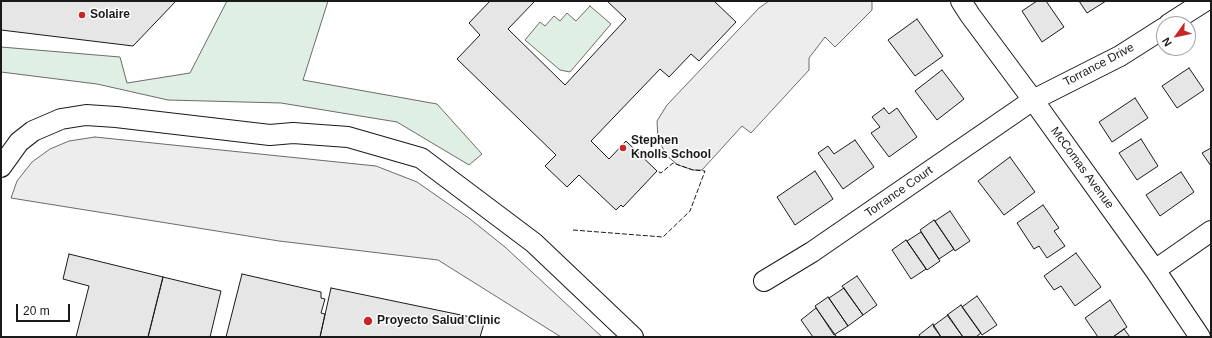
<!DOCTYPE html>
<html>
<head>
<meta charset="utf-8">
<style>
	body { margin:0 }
	#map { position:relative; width:1212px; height:338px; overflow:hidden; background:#fff; font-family:Helvetica,sans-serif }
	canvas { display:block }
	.frame { position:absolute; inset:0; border:2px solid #1a1a1a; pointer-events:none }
	.north { position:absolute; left:1156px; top:16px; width:40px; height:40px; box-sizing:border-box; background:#fff; border:1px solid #a3a3a3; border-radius:50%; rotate:237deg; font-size:11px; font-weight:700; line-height:16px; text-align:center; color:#1a1a1a }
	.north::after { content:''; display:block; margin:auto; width:14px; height:18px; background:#c62828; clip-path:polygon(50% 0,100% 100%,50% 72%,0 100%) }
	.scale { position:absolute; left:16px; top:304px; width:54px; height:18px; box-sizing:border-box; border:2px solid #1a1a1a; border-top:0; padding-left:5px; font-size:12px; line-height:14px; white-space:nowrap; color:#1a1a1a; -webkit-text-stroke:3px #fff; paint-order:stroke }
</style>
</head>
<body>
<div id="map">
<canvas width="1212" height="338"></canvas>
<div class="frame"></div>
<div class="north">N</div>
<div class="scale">20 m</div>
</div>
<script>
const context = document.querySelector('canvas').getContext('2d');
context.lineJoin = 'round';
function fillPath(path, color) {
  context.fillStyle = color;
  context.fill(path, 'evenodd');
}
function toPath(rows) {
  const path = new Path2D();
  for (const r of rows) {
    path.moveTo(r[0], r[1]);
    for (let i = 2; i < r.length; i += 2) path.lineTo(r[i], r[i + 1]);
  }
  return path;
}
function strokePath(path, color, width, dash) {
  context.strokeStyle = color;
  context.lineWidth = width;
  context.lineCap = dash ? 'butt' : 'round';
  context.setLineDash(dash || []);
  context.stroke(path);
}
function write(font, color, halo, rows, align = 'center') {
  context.font = font + ' Helvetica,sans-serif';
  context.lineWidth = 3;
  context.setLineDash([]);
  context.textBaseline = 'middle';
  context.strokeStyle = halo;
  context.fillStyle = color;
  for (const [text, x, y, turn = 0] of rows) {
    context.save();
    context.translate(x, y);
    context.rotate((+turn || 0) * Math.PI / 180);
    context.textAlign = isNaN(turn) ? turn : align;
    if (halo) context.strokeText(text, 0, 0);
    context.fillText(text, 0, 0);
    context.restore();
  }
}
const green = toPath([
	[227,1,328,1,303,80,437,104,482,154,469,165,397,122,281,103,168,100,97,84,1,72,1,47,120,57,127,83,190,73,227,1],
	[590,6,611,24,570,72,560,70,525,40,540,22,545,26,554,16,560,21,567,13,576,21,590,6]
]);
const parking = toPath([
	[769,1,872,1,872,10,835,47,825,37,809,58,809,70,751,133,742,126,702,170,693,170,678,165,667,156,658,139,657,121,667,105,759,8,769,1],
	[95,137,376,166,417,182,470,219,505,247,602,337,561,337,438,260,279,241,11,198,17,181,32,162,50,149,69,141,95,137]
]);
const building = toPath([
	[1,1,176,1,133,46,1,30,1,1],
	[490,1,535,1,508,29,565,85,626,19,607,1,714,1,736,22,699,61,691,54,669,77,660,69,591,141,609,159,626,141,657,171,623,207,621,205,616,210,579,175,567,187,545,166,556,155,457,59,480,35,469,23,490,1],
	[1037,1,1046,1,1064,27,1042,42,1022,11,1037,1],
	[1079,1,1106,1,1087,13,1079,1],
	[917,19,943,56,915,76,888,40,917,19],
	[1189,68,1204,90,1177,108,1162,86,1189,68],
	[942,70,964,99,937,120,915,91,942,70],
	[1135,98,1148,118,1112,142,1099,122,1135,98],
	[884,108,889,114,897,108,917,137,889,157,871,133,880,127,872,117,884,108],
	[1141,139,1158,166,1137,180,1119,153,1141,139],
	[855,140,874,167,843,189,818,153,828,146,834,154,855,140],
	[1211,148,1211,166,1202,153,1211,148],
	[1010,157,1035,192,1004,215,978,181,1010,157],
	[815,171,833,199,795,225,777,197,815,171],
	[1181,172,1194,192,1160,216,1146,195,1181,172],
	[1043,205,1059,228,1054,231,1065,246,1047,258,1039,246,1034,249,1017,223,1043,205],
	[950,211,970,241,955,251,935,221,950,211],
	[934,220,954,249,939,259,920,230,934,220],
	[921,232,940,261,927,270,907,241,921,232],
	[906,240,926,269,911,279,892,250,906,240],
	[1076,253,1101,287,1075,306,1061,286,1054,290,1044,276,1076,253],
	[69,254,163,277,148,337,76,337,89,286,63,279,69,254],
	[242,274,321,292,321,298,325,299,321,313,325,314,320,337,226,337,242,274],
	[857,276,877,305,863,315,842,286,857,276],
	[163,277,221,291,210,337,148,337,163,277],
	[331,288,485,320,480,337,320,337,331,288],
	[844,288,863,315,848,326,829,298,844,288],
	[977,296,997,325,982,335,962,307,977,296],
	[828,297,848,326,834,335,815,306,828,297],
	[1110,300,1127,327,1113,337,1098,337,1085,318,1110,300],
	[961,305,981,333,976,337,963,337,947,315,961,305],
	[816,308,836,336,834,337,813,337,801,320,816,308],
	[948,315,963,337,941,337,933,326,948,315],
	[933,324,941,337,920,337,919,335,933,324],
	[1124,329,1130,337,1113,337,1124,329]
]);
const minor = toPath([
	[961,1,970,15,1033,100,1155,270,1200,337],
	[1169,24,1205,1],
	[1,167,19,142,33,131,61,119,86,115,116,117,270,135,293,133,348,137,421,158,534,243,633,337],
	[1155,270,1211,231],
	[764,281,812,252,1033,100,1120,56,1164,28]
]);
const fence = toPath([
	[573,230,663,237,690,211,705,171,693,170,673,163,661,173,657,171]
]);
const markers = [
	[82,15,4,"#c62828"],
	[623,148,4,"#c62828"],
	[368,321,5,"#c62828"]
];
const poiNames = [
	["Solaire",90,15],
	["Stephen",631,141],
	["Knolls School",631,155],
	["Proyecto Salud Clinic",377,321]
];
const streetNames = [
	["Torrance Drive",1099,65,-28],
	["McComas Avenue",1082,168,54],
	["Torrance Court",899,192,-35]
];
fillPath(green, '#e0efe3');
strokePath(green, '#6a6a6a', 1);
fillPath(parking, '#ededed');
strokePath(parking, '#6a6a6a', 1);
fillPath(building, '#e6e6e6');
strokePath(building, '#1a1a1a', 1);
strokePath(minor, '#1a1a1a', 22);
strokePath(minor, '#fff', 20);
strokePath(fence, '#1a1a1a', 1, [5, 2]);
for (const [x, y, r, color] of markers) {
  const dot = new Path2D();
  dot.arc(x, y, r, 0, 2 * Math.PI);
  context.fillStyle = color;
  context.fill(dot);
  strokePath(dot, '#fff', 1.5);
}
write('bold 12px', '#1a1a1a', '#fff', poiNames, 'left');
write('12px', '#1a1a1a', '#fff', streetNames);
</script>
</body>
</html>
